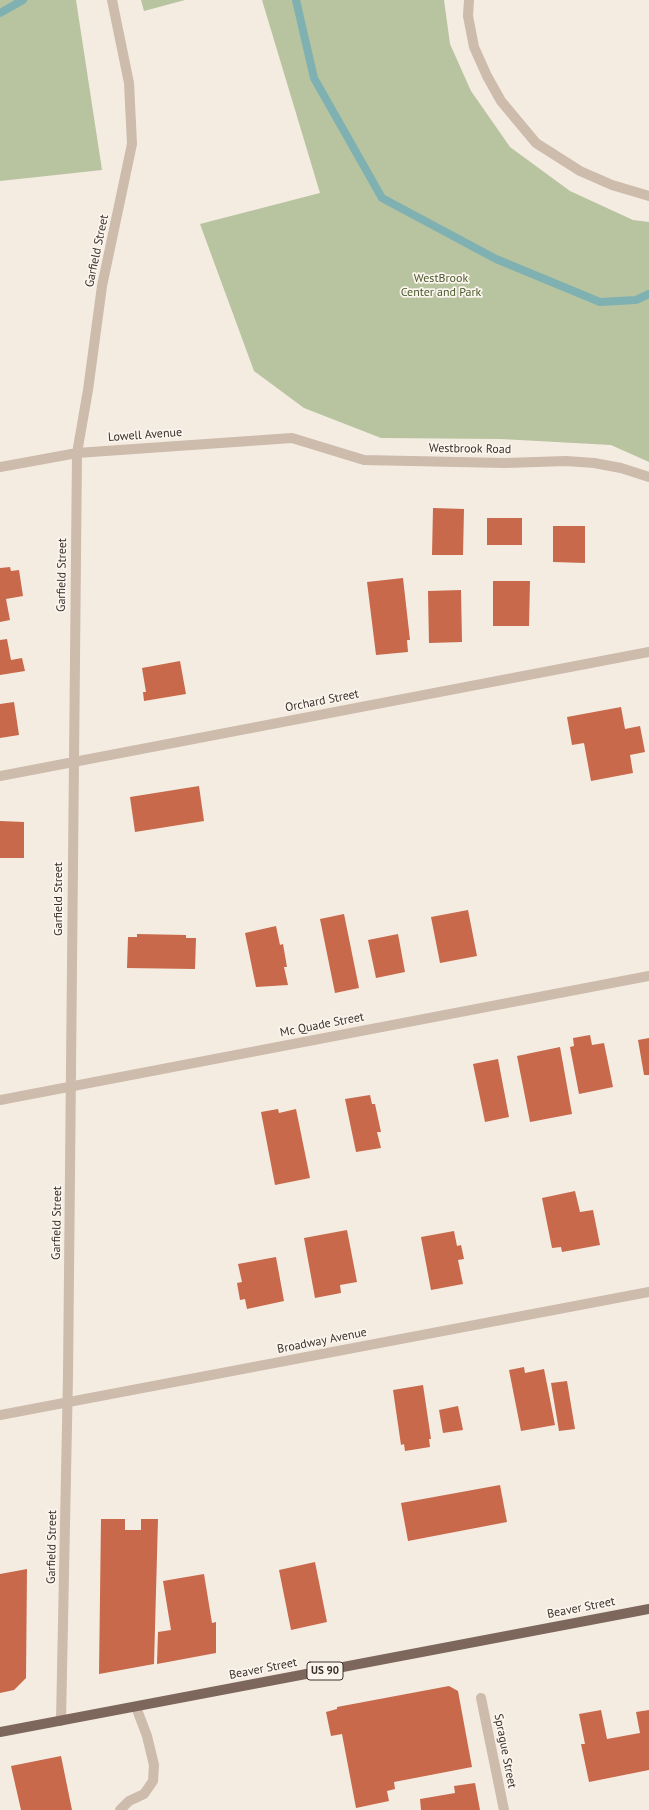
<!DOCTYPE html>
<html>
<head>
<meta charset="utf-8">
<style>
	body { margin:0 }
	canvas { display:block; background:#f4ebe1 }
</style>
</head>
<body>
<canvas width="649" height="1810"></canvas>
<script>
const context = document.querySelector('canvas').getContext('2d');
context.lineJoin = 'round';
function fillPath(path, color) {
  context.fillStyle = color;
  context.fill(path, 'evenodd');
}
function toPath(rows) {
  const path = new Path2D();
  for (const r of rows) {
    path.moveTo(r[0], r[1]);
    for (let i = 2; i < r.length; i += 2) path.lineTo(r[i], r[i + 1]);
  }
  return path;
}
function strokePath(path, color, width, dash) {
  context.strokeStyle = color;
  context.lineWidth = width;
  context.lineCap = dash ? 'butt' : 'round';
  context.setLineDash(dash || []);
  context.stroke(path);
}
function write(font, color, halo, rows, align = 'center') {
  context.font = font + ' "PT Sans",sans-serif';
  context.lineWidth = 3.5;
  context.setLineDash([]);
  context.textBaseline = 'middle';
  context.strokeStyle = halo;
  context.fillStyle = color;
  for (const [text, x, y, turn = 0] of rows) {
    context.save();
    context.translate(x, y);
    context.rotate((+turn || 0) * Math.PI / 180);
    context.textAlign = isNaN(turn) ? turn : align;
    if (halo) context.strokeText(text, 0, 0);
    context.fillText(text, 0, 0);
    context.restore();
  }
}
const green = toPath([
	[0,0,76,0,102,170,0,181],
	[141,0,185,0,144,11],
	[262,0,444,0,450,44,471,91,510,147,570,191,633,220,649,222,649,462,611,445,501,439,381,438,304,408,254,371,200,224,320,193]
]);
const stream = toPath([
	[296,0,314,78,382,198,496,259,600,302,636,300,649,294],
	[0,13,23,0]
]);
const building = toPath([
	[433,508,464,509,463,555,432,555],
	[487,518,522,518,522,545,487,545],
	[553,526,585,526,585,563,553,562],
	[10,567,11,571,19,570,23,596,6,599,10,620,0,622,0,568],
	[403,578,410,640,407,640,408,652,376,655,367,582],
	[493,581,530,581,529,626,493,626],
	[461,590,462,642,429,643,428,591],
	[7,639,11,660,22,658,25,671,0,675,0,640],
	[180,661,186,694,144,701,143,692,146,692,142,668],
	[14,702,19,735,0,738,0,704],
	[621,707,625,729,640,726,645,752,630,755,633,773,591,781,584,743,572,745,567,717],
	[199,786,204,821,135,832,130,797],
	[0,821,24,822,24,858,0,858],
	[468,910,477,956,440,963,431,917],
	[344,914,359,988,335,993,320,919],
	[276,926,280,945,283,944,287,967,284,967,288,985,256,987,245,933],
	[137,934,186,935,186,938,196,938,195,969,127,968,128,937,137,937],
	[398,934,405,972,376,978,368,940],
	[590,1035,592,1045,604,1043,613,1087,579,1094,570,1047,574,1046,573,1038],
	[649,1038,649,1075,644,1075,638,1040],
	[560,1047,572,1114,530,1122,517,1056],
	[498,1059,509,1117,485,1122,473,1064],
	[370,1095,372,1104,375,1104,381,1132,377,1132,381,1148,356,1152,345,1099],
	[278,1109,279,1113,296,1109,310,1178,275,1185,261,1112],
	[575,1191,580,1212,593,1210,600,1245,562,1252,561,1247,552,1248,542,1198],
	[347,1230,357,1282,340,1285,341,1293,315,1298,304,1238],
	[454,1231,457,1246,461,1245,464,1259,458,1260,463,1284,431,1290,421,1237],
	[276,1257,284,1301,247,1309,245,1299,240,1300,237,1283,242,1282,238,1264],
	[524,1367,525,1373,544,1369,555,1425,521,1431,509,1370],
	[567,1381,575,1429,559,1431,551,1383],
	[423,1385,431,1439,429,1439,430,1447,405,1451,404,1444,401,1445,393,1390],
	[458,1406,463,1430,443,1433,439,1410],
	[500,1485,507,1522,408,1541,401,1503],
	[101,1519,125,1519,125,1530,141,1530,141,1519,158,1519,154,1664,99,1674],
	[315,1562,327,1622,291,1630,279,1570],
	[27,1569,26,1678,14,1690,0,1693,0,1574],
	[204,1574,212,1623,216,1622,216,1653,157,1664,158,1632,171,1630,163,1581],
	[449,1686,458,1691,472,1767,394,1782,395,1789,387,1791,389,1801,356,1808,342,1734,331,1736,326,1712,337,1709,337,1707],
	[601,1710,607,1739,640,1733,636,1712,649,1710,649,1770,589,1782,581,1744,585,1744,579,1714],
	[61,1756,72,1810,21,1810,11,1766],
	[475,1783,480,1810,421,1810,420,1799,455,1793,454,1786]
]);
const minor = toPath([
	[469,0,468,16,474,47,487,76,501,101,536,143,580,171,612,185,649,196],
	[0,467,77,453,292,438,364,460,505,463,566,461,594,463,621,468,649,477],
	[0,776,649,652],
	[0,1100,649,976],
	[0,1415,649,1292],
	[481,1698,504,1810],
	[61,1721,68,1376,77,453,88,390,102,286,132,144,129,83,112,0],
	[120,1810,129,1801,144,1794,153,1781,154,1765,147,1736,136,1707]
]);
const major = toPath([
	[0,1732,649,1609]
]);
const shields = [
	[325,1671,36]
];
const shieldNames = [
	["US 90",325,1671]
];
const streetNames = [
	["Garfield Street",97,251,-78],
	["Lowell Avenue",145,435,-4],
	["Westbrook Road",470,449,1],
	["Garfield Street",62,575,-89],
	["Orchard Street",322,701,-11],
	["Garfield Street",59,899,-90],
	["Mc Quade Street",322,1025,-11],
	["Garfield Street",57,1223,-89],
	["Broadway Avenue",322,1341,-11],
	["Garfield Street",52,1547,-89],
	["Beaver Street",581,1608,-11],
	["Beaver Street",263,1669,-11],
	["Sprague Street",505,1751,79]
];
const parkNames = [
	["WestBrook",441,279],
	["Center and Park",441,293]
];
fillPath(green, '#b8c4a0');
strokePath(stream, '#7fb0b2', 8);
fillPath(building, '#c8694b');
strokePath(minor, '#cdbbac', 10);
strokePath(major, '#7d675c', 10);
for (const [x, y, w] of shields) {
  const box = new Path2D();
  box.roundRect(x - w / 2, y - 9, w, 18, 3);
  context.fillStyle = '#fbf5ee';
  context.fill(box);
  strokePath(box, '#3b302b', 1);
}
write('bold 11px', '#3b302b', null, shieldNames);
write('12px', '#3b302b', '#fbf5ee', streetNames);
write('12px', '#4a5a2e', '#fbf5ee', parkNames);
</script>
</body>
</html>
